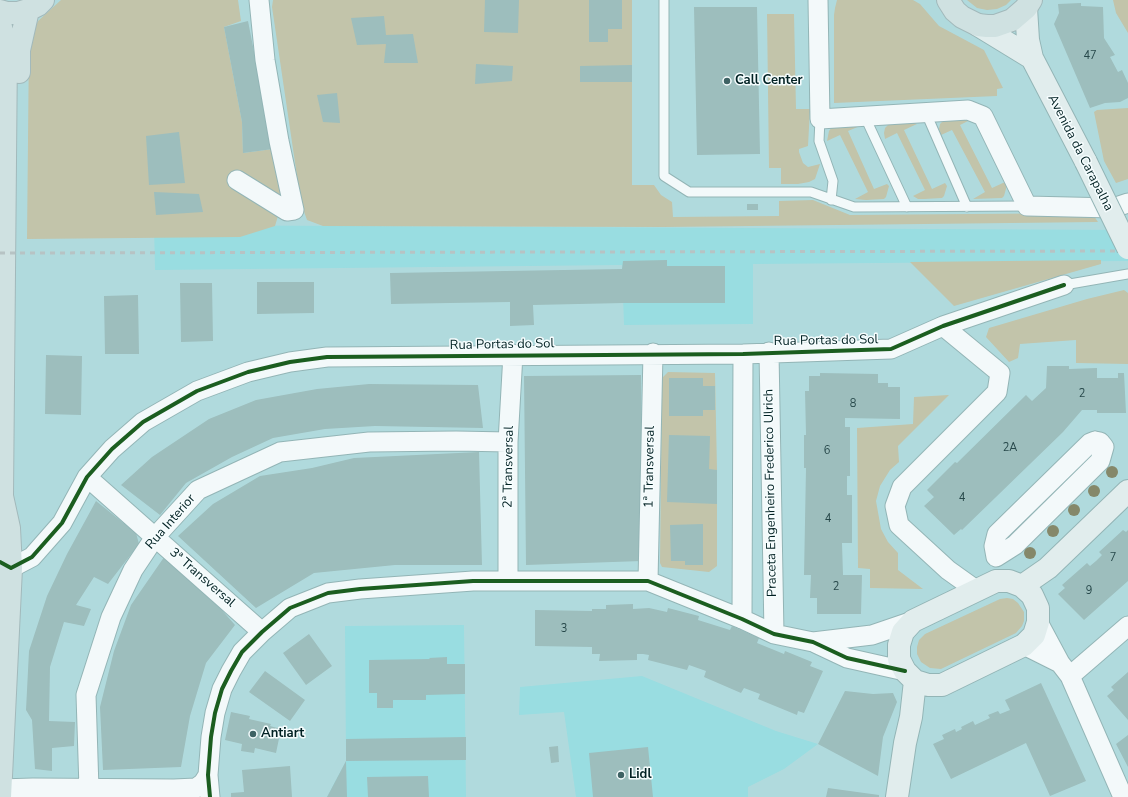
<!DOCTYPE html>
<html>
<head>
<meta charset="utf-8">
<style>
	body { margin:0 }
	canvas { display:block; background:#b0dadd }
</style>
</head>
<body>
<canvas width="1128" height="797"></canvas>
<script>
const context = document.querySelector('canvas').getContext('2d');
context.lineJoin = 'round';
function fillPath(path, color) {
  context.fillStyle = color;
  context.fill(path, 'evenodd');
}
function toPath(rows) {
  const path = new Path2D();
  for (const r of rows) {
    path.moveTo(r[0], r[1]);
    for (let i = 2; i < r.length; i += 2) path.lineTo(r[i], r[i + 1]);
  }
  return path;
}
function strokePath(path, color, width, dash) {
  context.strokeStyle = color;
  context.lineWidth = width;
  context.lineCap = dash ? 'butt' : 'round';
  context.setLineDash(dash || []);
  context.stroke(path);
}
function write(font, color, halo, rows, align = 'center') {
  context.font = font + ' "Nunito Sans",sans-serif';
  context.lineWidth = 3;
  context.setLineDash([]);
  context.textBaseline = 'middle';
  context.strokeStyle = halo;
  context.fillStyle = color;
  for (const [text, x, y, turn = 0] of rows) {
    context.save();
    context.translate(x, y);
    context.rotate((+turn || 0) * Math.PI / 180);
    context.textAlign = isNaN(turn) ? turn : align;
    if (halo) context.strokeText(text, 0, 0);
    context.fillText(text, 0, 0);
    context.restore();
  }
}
const built = toPath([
	[154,225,1128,230,1128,261,753,264,753,324,624,325,622,265,155,270],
	[464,625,466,797,327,797,346,761,345,626],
	[642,676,776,731,818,744,784,769,748,787,748,797,576,797,564,712,519,715,520,687]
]);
const green = toPath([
	[61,0,238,0,241,21,224,27,242,122,243,153,273,149,283,199,275,226,240,237,27,239,29,40,38,21],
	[273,0,632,0,632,185,654,185,661,195,672,202,673,217,779,216,779,201,813,200,850,215,1092,213,1098,222,664,227,323,226,307,220,301,203,272,7],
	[837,0,913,0,920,4,939,26,984,50,1003,88,997,89,997,96,834,103,834,15,835,8],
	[967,0,1011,0,1006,5,997,9,987,10,977,8],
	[1113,0,1128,0,1128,33,1116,13],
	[767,14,794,14,796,109,810,109,808,146,799,149,799,152,803,163,808,167,820,164,815,179,809,182,798,184,781,184,781,168,769,168],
	[1128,108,1128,179,1116,183,1104,161,1094,112,1097,110],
	[972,119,960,125,992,188,1005,182,1007,185,1004,196,1002,198,973,199,985,192,952,130,941,135,939,129,940,124,944,120],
	[907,121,917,124,904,130,932,189,945,183,947,186,944,196,942,198,924,199,918,199,913,196,925,190,897,133,885,139,884,133,885,128,889,124],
	[860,126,848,131,874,189,887,184,889,186,886,197,884,199,866,200,855,199,868,192,840,135,827,141,829,131,832,127],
	[1101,260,1101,264,954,306,910,262],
	[1124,290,1128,293,1128,364,1076,363,1076,340,1020,344,1018,358,1009,362,986,337,989,328,1087,299],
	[668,372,715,373,717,470,717,566,709,572,662,567,660,563,662,378],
	[949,395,898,446,899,462,890,470,880,486,876,501,881,529,888,542,898,553,898,570,923,589,870,588,870,569,858,568,857,428,913,424,914,397],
	[1007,598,1013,599,1018,603,1024,612,1024,621,1022,626,1016,633,941,669,930,668,921,662,917,654,917,647,919,640,925,634,1000,599]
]);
const building = toPath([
	[485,0,519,0,518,33,484,32],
	[589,0,622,0,622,29,608,29,608,42,589,42],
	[1081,3,1081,6,1103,7,1104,38,1115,55,1110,57,1118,72,1122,70,1128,83,1128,98,1120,102,1105,103,1090,108,1054,24,1059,13,1058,4],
	[694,7,757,7,760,154,697,155],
	[384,16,386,35,413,34,418,63,384,63,386,44,357,45,351,18],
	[248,21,273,149,243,153,242,122,224,27],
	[476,64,513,66,512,81,475,84],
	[632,65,632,82,580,82,580,66],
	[337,93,340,123,323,122,317,95],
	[179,132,185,183,149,185,146,136],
	[154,192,199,194,203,212,156,215],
	[747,204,758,204,758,210,747,210],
	[667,260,667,266,725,266,725,303,624,303,533,305,534,325,510,326,510,302,391,304,390,273,622,269,623,261],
	[257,282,314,282,314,313,257,314],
	[180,283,212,283,213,341,181,342],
	[138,295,139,354,105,354,104,296],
	[46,355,82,356,81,415,45,414],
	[1047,366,1069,366,1069,369,1097,368,1097,378,1118,378,1118,373,1124,373,1126,413,1097,413,1097,410,1082,410,1063,432,962,530,961,529,954,535,924,506,934,497,927,490,955,462,957,463,1026,395,1032,401,1046,388],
	[820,373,878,374,878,383,888,383,888,387,900,387,900,419,845,418,845,427,850,427,850,476,847,476,847,495,852,495,852,543,842,543,843,575,862,575,861,614,817,614,817,598,810,598,811,575,804,575,806,468,804,468,804,435,806,435,805,391,809,391,809,376,820,376],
	[641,375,642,561,526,565,524,376],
	[669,378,703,378,703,386,715,386,715,410,703,410,703,416,669,416],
	[369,384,478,385,483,428,375,426,325,429,273,438,232,457,186,483,160,515,121,485,152,457,209,419,256,400,317,389],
	[669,435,710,436,709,469,717,470,717,504,667,502],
	[479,452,482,565,395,565,314,573,256,608,178,536,213,504,260,476,312,468,354,458],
	[96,501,136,533,139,544,108,584,94,577,76,605,91,609,84,626,64,622,50,667,49,721,75,722,74,746,52,748,52,771,35,769,32,720,26,710,29,651,47,596,67,554],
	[703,524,703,565,685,565,685,561,671,561,670,525],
	[1123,530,1126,532,1128,530,1128,581,1084,620,1058,594,1065,588,1062,585,1087,563,1090,566,1096,561,1102,555,1099,552],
	[169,550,235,625,206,663,190,716,181,767,103,770,100,707,114,651,131,605],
	[633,604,633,609,649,608,667,612,668,608,699,616,698,620,730,630,732,626,759,638,757,643,784,654,785,651,812,662,810,666,823,671,804,713,798,711,797,715,758,699,760,694,744,688,741,693,704,677,706,671,689,665,687,670,648,660,649,655,643,654,637,654,637,660,599,661,600,654,592,654,592,647,535,646,535,610,592,611,592,609,606,609,606,605],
	[309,634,332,666,306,685,283,653],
	[447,657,447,664,465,664,465,694,426,695,426,700,393,700,393,708,377,708,377,693,369,693,369,660,430,659,429,658],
	[265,671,305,700,290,721,249,692],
	[1128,672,1128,720,1107,696,1114,690,1111,687],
	[1041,683,1086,781,1050,796,1026,743,951,779,933,744,944,739,942,735,955,729,956,732,962,729,961,727,973,721,975,725,990,718,988,715,998,711,1000,714,1010,710,1005,700],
	[845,691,873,694,893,693,897,702,883,737,878,776,818,744],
	[231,712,250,716,249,719,271,724,270,726,281,729,276,753,255,748,254,753,241,751,242,744,225,740],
	[1128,735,1128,767,1116,744],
	[466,737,466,760,346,761,346,739],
	[558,746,559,762,551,763,549,747],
	[648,747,653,797,593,797,589,753],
	[346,761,347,797,327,797],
	[290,766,292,797,231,797,231,793,244,792,242,770],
	[428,776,429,797,368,797,367,777],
	[828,788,879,795,879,797,826,797]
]);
const lane = toPath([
	[664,0,664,176,689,192,811,192,854,207,1027,206],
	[926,113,967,207],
	[865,117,907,207],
	[820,119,819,141,833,181,831,200],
	[1064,285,1128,274]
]);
const street = toPath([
	[818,0,820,119,968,110,983,116,1027,206,1113,208,1128,203],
	[237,180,287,211,294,210,279,141,265,60,259,0],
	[943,326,1000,373,997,392,902,487,895,506,899,525,948,570,976,590],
	[769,352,774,634],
	[1095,441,1100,442,1104,447,1100,461,1015,545,996,557,994,546,997,534,1090,443,1095,441],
	[87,477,262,632],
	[0,562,11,568,32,557,62,523,87,477,112,449,143,422,197,391,248,372,290,362,327,357,743,354,891,349,943,326,1064,285],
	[508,580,508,442,513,354],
	[648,581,653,353],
	[742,619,743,354],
	[1038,622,1060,663,1070,676,1123,797],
	[813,642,872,635,913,621],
	[1024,645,1060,663],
	[1070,676,1128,626],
	[0,789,33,788,174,789,196,788,203,783,208,775],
	[89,789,86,695,111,617,133,570,155,537,198,490,280,452,369,442,456,441,508,442],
	[210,797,208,775,211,737,215,713,222,689,231,671,242,652,262,632,290,608,328,593,360,589,473,581,648,581,742,619,774,634,813,642,847,658,905,671]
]);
const secondary = toPath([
	[1026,8,1028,40,1032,58,1086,162],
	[978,25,1032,58],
	[996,581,1009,581,1022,586,1032,595,1038,608,1038,622,1034,635,1024,645,942,685,928,685,915,681,905,671,899,659,899,645,903,632,913,621,996,581],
	[1022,586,1048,568,1128,491],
	[897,797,905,743,911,717,915,681]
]);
const primary = toPath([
	[948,0,955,11,962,17,978,25,987,26,995,26,1012,20,1026,8,1031,0],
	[0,11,7,13,18,13,28,10,38,5,43,0],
	[0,23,6,49,2,496,9,528,11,568,0,797],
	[19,72,19,50,28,10]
]);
const rail = toPath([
	[0,253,1128,251]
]);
const secondaryBridge = toPath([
	[1086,162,1128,248]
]);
const cycleway = toPath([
	[0,562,11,568,32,557,62,523,87,477,112,449,143,422,197,391,248,372,290,362,327,357,743,354,891,349,943,326,1064,285],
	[210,797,208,775,211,737,215,713,222,689,231,671,242,652,262,632,290,608,328,593,360,589,473,581,648,581,742,619,774,634,813,642,847,658,905,671]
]);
const trees = [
	[1112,472],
	[1094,491],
	[1074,510],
	[1053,531],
	[1030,553]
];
const markers = [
	[727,81,4,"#3e6264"],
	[253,734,4,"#3e6264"],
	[621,775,4,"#3e6264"]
];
const numberNames = [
	["47",1090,56],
	["2",1082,394],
	["8",853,404],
	["2A",1010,448],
	["6",827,451],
	["4",962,498],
	["4",828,519],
	["7",1113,558],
	["2",836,587],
	["9",1089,591],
	["3",564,629]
];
const poiNames = [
	["Call Center",735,81],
	["Antiart",261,734],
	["Lidl",629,775]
];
const streetNames = [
	["Avenida da Carapalha",1080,153,63],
	["Rua Portas do Sol",826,341,-1],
	["Rua Portas do Sol",502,345,-1],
	["2ª Transversal",509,467,-89],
	["1ª Transversal",650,467,-89],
	["Praceta Engenheiro Frederico Ulrich",771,493,-91],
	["Rua Interior",171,522,-49],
	["3ª Transversal",202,578,41]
];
fillPath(built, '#99dde1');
fillPath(green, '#c2c4aa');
fillPath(building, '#9dbebd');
strokePath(lane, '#93b5b6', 11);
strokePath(street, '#93b5b6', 21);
strokePath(secondary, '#93b5b6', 24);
strokePath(primary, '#a2b9bb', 24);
strokePath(lane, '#f3f9fa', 9);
strokePath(street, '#f3f9fa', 19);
strokePath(secondary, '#e1eded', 22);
strokePath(primary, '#cfe1e1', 22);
strokePath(rail, '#b7c3c4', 3, [5, 5]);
strokePath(secondaryBridge, '#93b5b6', 24, []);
strokePath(secondaryBridge, '#e1eded', 22);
strokePath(cycleway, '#1b5e20', 4);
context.fillStyle = '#85886a';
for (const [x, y] of trees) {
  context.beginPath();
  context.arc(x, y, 6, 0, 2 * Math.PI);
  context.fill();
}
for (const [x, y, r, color] of markers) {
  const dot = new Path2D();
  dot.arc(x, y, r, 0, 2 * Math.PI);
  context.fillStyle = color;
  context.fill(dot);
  strokePath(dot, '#f6fdfe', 1.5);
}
write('11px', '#27484a', null, numberNames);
write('bold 13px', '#002123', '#f6fdfe', poiNames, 'left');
write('13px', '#002123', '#f6fdfe', streetNames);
</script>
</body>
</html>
